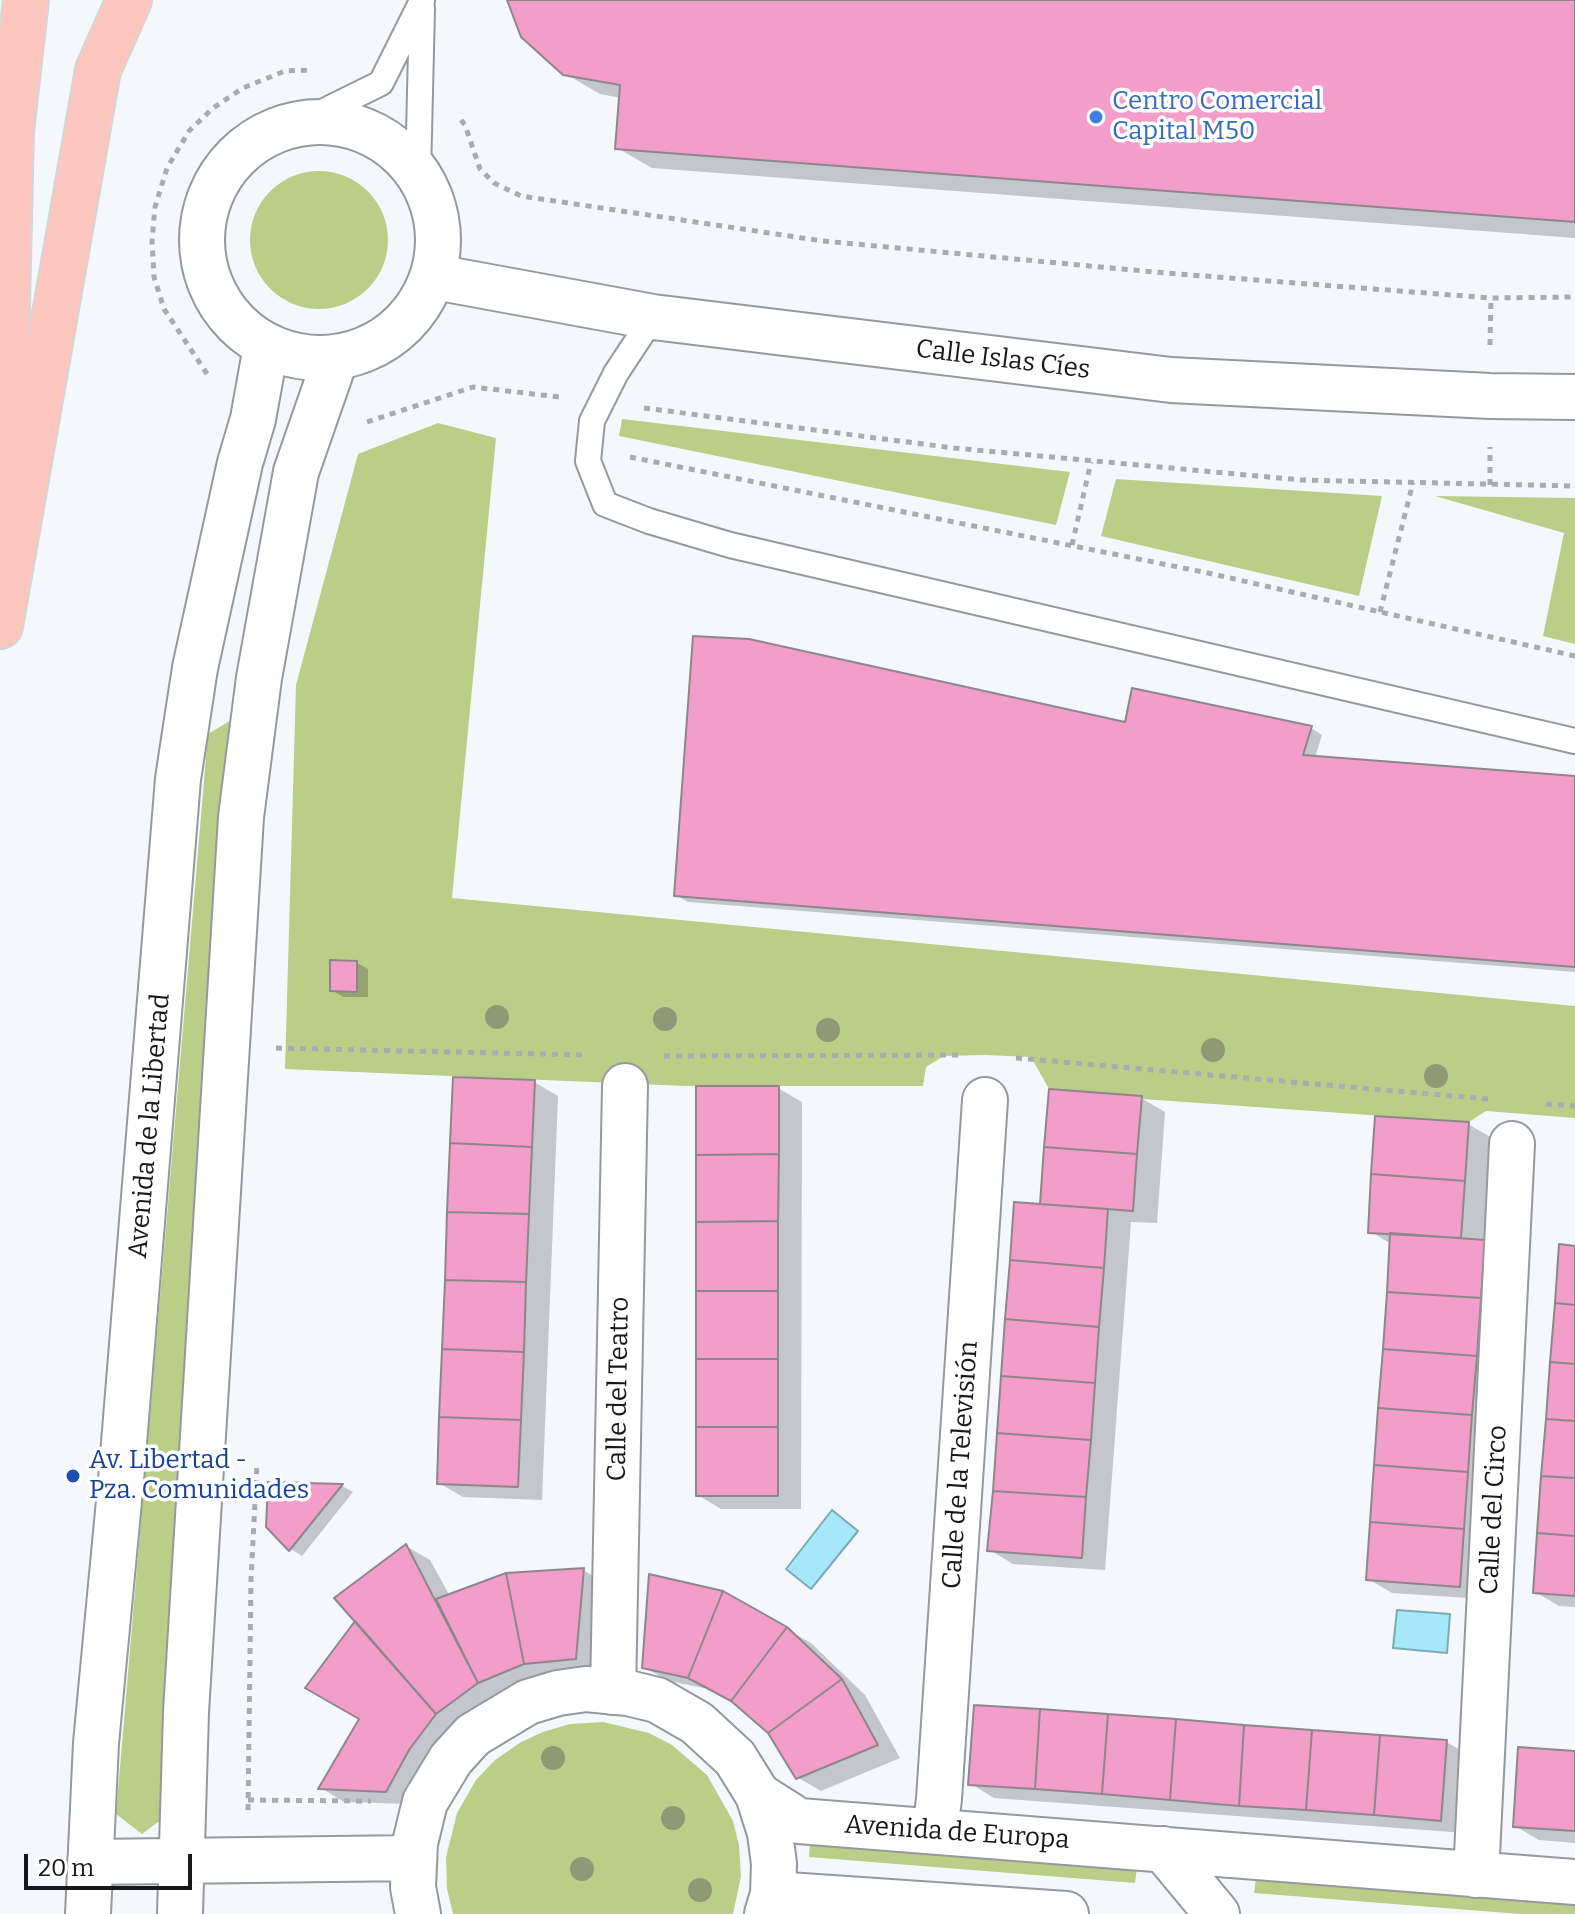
<!DOCTYPE html>
<html>
<head>
<meta charset="utf-8">
<style>
	body { margin:0 }
	#map { position:relative; width:1575px; height:1914px; overflow:hidden; background:#f4f8fd; font-family:Bitter,serif }
	canvas { display:block }
	.scale { position:absolute; left:24px; top:1854px; width:168px; height:36px; box-sizing:border-box; border:4px solid #17181a; border-top:0; padding-left:10px; font-size:24px; line-height:28px; white-space:nowrap; color:#17181a; -webkit-text-stroke:6px #fff; paint-order:stroke }
</style>
</head>
<body>
<div id="map">
<canvas width="1575" height="1914"></canvas>
<div class="scale">20 m</div>
</div>
<script>
const context = document.querySelector('canvas').getContext('2d');
context.lineJoin = 'round';
function fillPath(path, color) {
  context.fillStyle = color;
  context.fill(path, 'evenodd');
}
function toPath(rows) {
  const path = new Path2D();
  for (const r of rows) {
    if (r.length === 3) {
      path.moveTo(r[0] + r[2], r[1]);
      path.arc(r[0], r[1], r[2], 0, 2 * Math.PI);
      continue;
    }
    path.moveTo(r[0], r[1]);
    for (let i = 2; i < r.length; i += 2) path.lineTo(r[i], r[i + 1]);
  }
  return path;
}
function strokePath(path, color, width, dash) {
  context.strokeStyle = color;
  context.lineWidth = width;
  context.lineCap = dash ? 'butt' : 'round';
  context.setLineDash(dash || []);
  context.stroke(path);
}
function write(font, color, halo, rows, align = 'center') {
  context.font = font + ' Bitter,serif';
  context.lineWidth = 7;
  context.setLineDash([]);
  context.textBaseline = 'middle';
  context.strokeStyle = halo;
  context.fillStyle = color;
  for (const [text, x, y, turn = 0] of rows) {
    context.save();
    context.translate(x, y);
    context.rotate((+turn || 0) * Math.PI / 180);
    context.textAlign = isNaN(turn) ? turn : align;
    if (halo) context.strokeText(text, 0, 0);
    context.fillText(text, 0, 0);
    context.restore();
  }
}
const green = toPath([
	[319,240,69],
	[622,419,1070,472,1056,525,619,436],
	[438,423,496,438,452,898,1575,1006,1575,1118,1486,1111,1469,1122,1142,1099,1142,1096,1049,1089,1031,1057,985,1055,944,1056,926,1067,923,1086,685,1086,285,1069,296,685,358,454],
	[1116,479,1382,496,1359,596,1101,536],
	[1435,496,1575,498,1575,644,1543,636,1564,533],
	[238,716,166,1816,142,1834,116,1814,208,734],
	[603,1722,649,1733,672,1745,707,1775,733,1821,739,1845,741,1876,733,1914,453,1914,447,1889,446,1857,457,1813,476,1780,495,1760,521,1742,543,1732,570,1724],
	[810,1842,1137,1868,1135,1883,809,1857],
	[1256,1878,1575,1903,1575,1914,1520,1914,1254,1893]
]);
const water = toPath([
	[832,1510,858,1531,811,1589,786,1569,832,1510],
	[1397,1610,1450,1614,1447,1653,1393,1648,1397,1610]
]);
const shadow = toPath([
	[509,0,1575,0,1575,238,652,168,617,148,621,98,600,94,564,73],
	[1127,725,1311,728,1322,735,1315,758,1575,778,1575,972,688,902,676,895],
	[357,963,368,969,368,997,343,997,332,990],
	[534,1082,558,1096,542,1500,463,1497,439,1483],
	[778,1088,802,1102,801,1509,721,1509,698,1495],
	[1141,1098,1165,1112,1157,1223,1131,1222,1105,1570,1013,1564,990,1550,1042,1206],
	[1468,1124,1492,1138,1484,1599,1392,1593,1368,1579,1391,1244,1370,1231],
	[1575,1248,1575,1607,1559,1606,1535,1592],
	[270,1484,342,1486,353,1492,302,1556,291,1549],
	[406,1546,430,1560,450,1596,583,1570,607,1584,600,1672,410,1804,344,1802,321,1788,362,1719,357,1621],
	[722,1593,811,1643,865,1695,900,1758,821,1791,797,1777,770,1732,736,1702,714,1690,668,1681,644,1667],
	[1446,1742,1470,1755,1465,1833,994,1798,971,1784],
	[1575,1754,1575,1843,1539,1840,1515,1826]
]);
const building = toPath([
	[507,0,1575,0,1575,222,615,149,620,85,563,75,521,37,507,0],
	[693,636,749,639,1125,722,1132,688,1312,726,1303,755,1575,776,1575,967,674,896,693,636],
	[330,960,357,961,357,992,330,991,330,960],
	[453,1077,535,1080,532,1147,450,1143,453,1077],
	[696,1086,779,1086,779,1154,696,1155,696,1086],
	[1049,1089,1142,1096,1137,1154,1044,1147,1049,1089],
	[1375,1116,1469,1122,1465,1181,1371,1174,1375,1116],
	[450,1143,532,1147,529,1214,447,1212,450,1143],
	[1044,1147,1137,1154,1133,1211,1040,1204,1044,1147],
	[779,1154,778,1221,696,1222,696,1155,779,1154],
	[1371,1174,1465,1181,1461,1238,1368,1233,1371,1174],
	[1014,1202,1108,1209,1104,1268,1010,1260,1014,1202],
	[447,1212,529,1214,526,1282,445,1280,447,1212],
	[778,1221,778,1291,696,1291,696,1222,778,1221],
	[1390,1233,1485,1240,1481,1298,1387,1292,1390,1233],
	[1559,1244,1575,1246,1575,1305,1555,1303,1559,1244],
	[1010,1260,1104,1268,1099,1327,1005,1319,1010,1260],
	[445,1280,526,1282,524,1352,442,1349,445,1280],
	[696,1291,778,1291,778,1359,696,1359,696,1291],
	[1387,1292,1481,1298,1477,1356,1383,1349,1387,1292],
	[1555,1303,1575,1305,1575,1364,1550,1362,1555,1303],
	[1005,1319,1099,1327,1095,1383,1001,1376,1005,1319],
	[442,1349,524,1352,521,1420,439,1417,442,1349],
	[1383,1349,1477,1356,1472,1415,1378,1408,1383,1349],
	[696,1359,778,1359,778,1427,696,1427,696,1359],
	[1550,1362,1575,1364,1575,1421,1546,1419,1550,1362],
	[1001,1376,1095,1383,1091,1440,997,1433,1001,1376],
	[1378,1408,1472,1415,1468,1472,1374,1465,1378,1408],
	[439,1417,521,1420,518,1487,437,1484,439,1417],
	[1546,1419,1575,1421,1575,1478,1541,1476,1546,1419],
	[696,1427,778,1427,778,1496,696,1496,696,1427],
	[997,1433,1091,1440,1086,1497,993,1491,997,1433],
	[1374,1465,1468,1472,1464,1529,1370,1522,1374,1465],
	[1541,1476,1575,1478,1575,1536,1537,1533,1541,1476],
	[268,1482,343,1484,289,1551,266,1527,268,1482],
	[993,1491,1086,1497,1082,1558,987,1551,993,1491],
	[1370,1522,1464,1529,1460,1587,1366,1580,1370,1522],
	[1537,1533,1575,1536,1575,1596,1533,1593,1537,1533],
	[406,1544,478,1683,436,1714,334,1598,406,1544],
	[584,1568,576,1659,524,1664,506,1573,584,1568],
	[506,1573,524,1664,478,1683,436,1599,506,1573],
	[649,1574,723,1591,688,1678,642,1668,649,1574],
	[723,1591,787,1627,731,1701,688,1678,723,1591],
	[355,1621,436,1714,409,1750,386,1792,318,1789,359,1719,305,1688,355,1621],
	[787,1627,842,1679,768,1733,731,1701,787,1627],
	[842,1679,878,1745,796,1779,768,1733,842,1679],
	[974,1705,1040,1709,1035,1789,968,1785,974,1705],
	[1040,1709,1108,1714,1102,1794,1035,1789,1040,1709],
	[1108,1714,1176,1719,1170,1800,1102,1794,1108,1714],
	[1176,1719,1244,1725,1239,1806,1170,1800,1176,1719],
	[1244,1725,1312,1730,1306,1810,1239,1806,1244,1725],
	[1312,1730,1380,1735,1374,1815,1306,1810,1312,1730],
	[1380,1735,1447,1740,1441,1821,1374,1815,1380,1735],
	[1518,1747,1575,1751,1575,1831,1513,1827,1518,1747]
]);
const path = toPath([
	[461,120,465,125,480,169,494,183,521,196,823,241,1165,273,1491,298,1575,297],
	[1490,345,1491,298],
	[207,374,164,309,154,277,152,241,155,207,167,168,189,131,213,108,243,88,285,71,311,70],
	[644,408,954,448,1301,480,1575,486],
	[367,422,473,387,559,397],
	[630,457,1208,573,1575,656],
	[1490,485,1490,447],
	[1072,545,1091,462],
	[1380,612,1413,483],
	[276,1048,586,1055],
	[664,1056,958,1055],
	[1016,1058,1488,1099],
	[1546,1104,1575,1106],
	[248,1800,371,1801],
	[248,1810,251,1579,257,1464]
]);
const service = toPath([
	[302,122,381,83,422,1],
	[418,175,422,8],
	[653,317,616,373,592,421,588,461,605,504,649,521,730,545,1575,741]
]);
const minor = toPath([
	[320,240,118],
	[435,277,653,317,1171,380,1490,396,1575,397],
	[613,1692,625,1086],
	[758,1795,799,1821,1575,1882],
	[935,1830,939,1799,985,1100],
	[1163,1849,1217,1914],
	[1476,1875,1512,1144]
]);
const tertiary = toPath([
	[90,1862,414,1858],
	[773,1894,1066,1914],
	[88,1914,96,1743,121,1480,178,779,195,668,240,463,253,419,266,347],
	[180,1914,186,1712,241,817,259,678,296,472,336,357],
	[418,1914,413,1887,415,1843,425,1802,451,1759,473,1735,528,1702,558,1693,586,1689,628,1693,657,1700,697,1723,735,1758,758,1795,770,1833,774,1864,773,1894,767,1914]
]);
const motorway = toPath([
	[3,484,11,131,26,0],
	[0,626,98,70,129,0]
]);
const trees = [
	[497,1017],
	[665,1019],
	[828,1030],
	[1213,1050],
	[1436,1076],
	[553,1758],
	[673,1818],
	[582,1869],
	[700,1890]
];
const markers = [
	[1096,117,8,"#3f7fe0"],
	[73,1476,8,"#1a4fb4"]
];
const shopNames = [
	["Centro Comercial",1112,102],
	["Capital M50",1112,132]
];
const streetNames = [
	["Calle Islas Cíes",1003,360,7],
	["Avenida de la Libertad",150,1126,-85],
	["Calle del Teatro",619,1389,-89],
	["Calle de la Televisión",961,1465,-86],
	["Calle del Circo",1494,1510,-87],
	["Avenida de Europa",957,1833,4]
];
const transitNames = [
	["Av. Libertad -",89,1461],
	["Pza. Comunidades",89,1491]
];
fillPath(green, '#bbce88');
fillPath(water, '#a6e8fa');
strokePath(water, '#7baab7', 2);
fillPath(shadow, '#0003');
fillPath(building, '#f39dcb');
strokePath(building, '#8d878a', 2);
strokePath(service, '#95999d', 28);
strokePath(minor, '#95999d', 48);
strokePath(tertiary, '#95999d', 48);
strokePath(motorway, '#d5d5d6', 48);
strokePath(path, '#a8abaf', 5, [6, 6]);
strokePath(service, '#fff', 24);
strokePath(minor, '#fff', 44);
strokePath(tertiary, '#fff', 44);
strokePath(motorway, '#fcc6be', 44);
context.fillStyle = '#909976';
for (const [x, y] of trees) {
  context.beginPath();
  context.arc(x, y, 12, 0, 2 * Math.PI);
  context.fill();
}
for (const [x, y, r, color] of markers) {
  const dot = new Path2D();
  dot.arc(x, y, r, 0, 2 * Math.PI);
  context.fillStyle = color;
  context.fill(dot);
  strokePath(dot, '#fff', 3);
}
write('26px', '#366cbe', '#fff', shopNames, 'left');
write('26px', '#17181a', '#fff', streetNames);
write('26px', '#164399', '#fff', transitNames, 'left');
</script>
</body>
</html>
